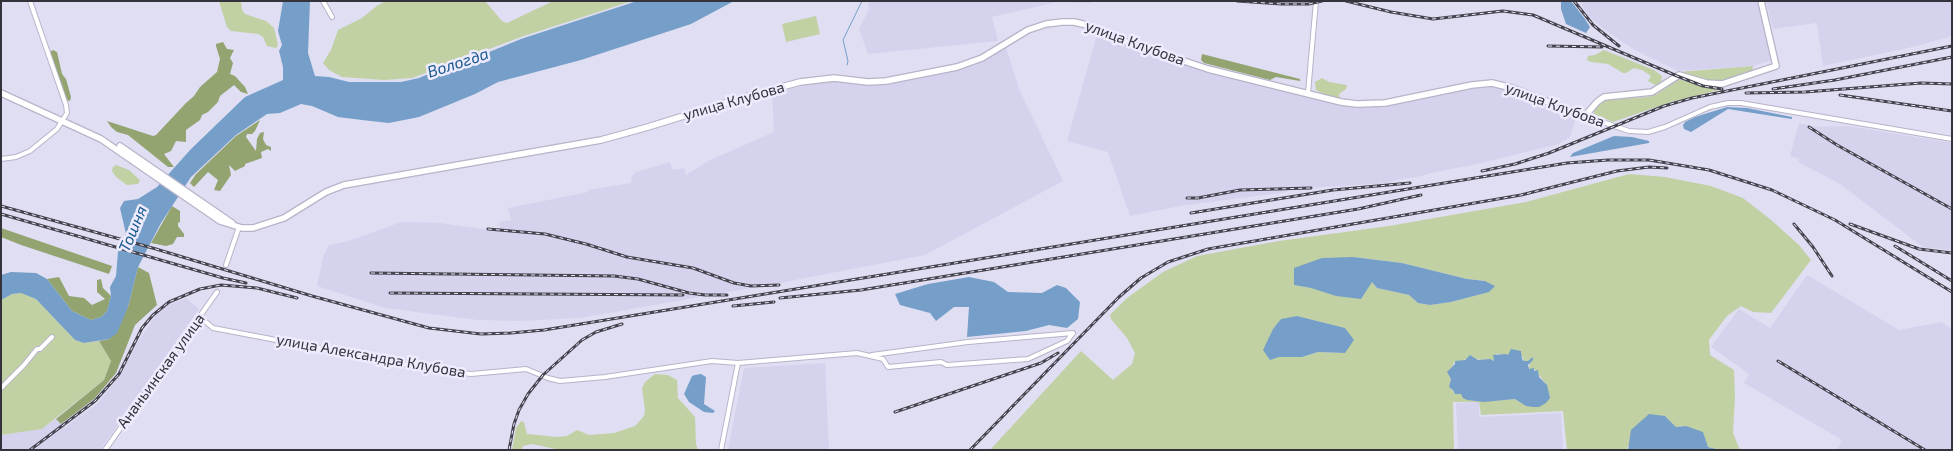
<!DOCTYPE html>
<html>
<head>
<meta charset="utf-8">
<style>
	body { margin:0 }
	#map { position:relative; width:1953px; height:451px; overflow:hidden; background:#e0def3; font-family:"Exo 2",sans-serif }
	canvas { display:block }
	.frame { position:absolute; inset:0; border:2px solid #34333b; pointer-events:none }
</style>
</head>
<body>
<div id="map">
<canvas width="1953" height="451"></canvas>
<div class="frame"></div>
</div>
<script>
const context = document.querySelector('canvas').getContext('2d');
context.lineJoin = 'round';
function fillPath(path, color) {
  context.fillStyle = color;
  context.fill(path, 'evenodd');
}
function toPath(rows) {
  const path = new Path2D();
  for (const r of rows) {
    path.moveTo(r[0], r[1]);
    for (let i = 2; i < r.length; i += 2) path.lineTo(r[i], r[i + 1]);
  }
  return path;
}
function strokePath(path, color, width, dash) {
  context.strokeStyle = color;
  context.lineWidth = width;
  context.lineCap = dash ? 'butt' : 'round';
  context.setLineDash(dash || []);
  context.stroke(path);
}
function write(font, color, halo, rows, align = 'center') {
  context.font = font + ' "Exo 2",sans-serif';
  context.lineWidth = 5;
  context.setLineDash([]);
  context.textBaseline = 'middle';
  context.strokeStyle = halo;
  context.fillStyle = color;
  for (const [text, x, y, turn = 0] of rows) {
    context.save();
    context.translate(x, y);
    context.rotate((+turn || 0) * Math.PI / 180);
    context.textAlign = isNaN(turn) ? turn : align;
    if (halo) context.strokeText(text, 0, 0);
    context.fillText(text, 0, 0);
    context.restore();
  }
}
const built = toPath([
	[868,1,1091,1,1091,3,1057,2,992,17,998,41,868,54,859,29,869,9],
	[1579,1,1757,1,1773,60,1753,66,1678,71,1635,50,1605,30,1589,17],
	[1766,1,1952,1,1952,36,1917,46,1823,66,1817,23,1773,29],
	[1098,31,1197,67,1353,106,1372,107,1397,103,1492,85,1504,87,1577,115,1570,137,1559,144,1477,164,1431,173,1422,176,1396,180,1388,183,1287,189,1287,192,1180,206,1130,216,1108,152,1067,141],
	[1006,47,1019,89,1063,181,925,255,774,284,580,318,520,321,478,320,385,308,317,286,323,257,329,245,349,241,401,222,440,223,482,229,500,228,499,222,511,220,508,208,588,192,588,190,631,183,632,176,636,172,670,162,673,170,684,168,686,175,710,160,774,132,772,93,821,82,841,82,878,85,894,83,974,65],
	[1799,123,1816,127,1848,126,1952,143,1952,250,1923,247,1840,184,1798,162,1799,159,1790,156],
	[1807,275,1899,330,1941,322,1952,329,1952,450,1837,450,1842,440,1744,383,1749,374,1711,347,1739,309,1770,328],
	[186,298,199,309,100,450,1,450,1,435,42,429,56,419,65,427,97,404,120,376,137,343,156,315,169,305],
	[825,363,829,450,728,450,744,368],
	[1479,402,1479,417,1561,413,1563,450,1458,450,1456,403]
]);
const green = toPath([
	[219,1,241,1,242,10,245,14,266,21,274,28,278,45,276,48,267,46,263,37,258,34,231,31,227,27],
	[386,1,485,1,502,21,507,23,553,1,632,1,521,37,412,78,384,80,342,77,329,70,323,63,331,50,338,30,362,18,378,5],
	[816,16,820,34,786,42,782,24],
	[1604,50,1654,70,1662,76,1661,83,1655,85,1648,81,1651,76,1642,70,1634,68,1626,73,1623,73,1608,64,1591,62,1587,60,1588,56,1595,55],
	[1753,66,1752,72,1720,82,1707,81,1678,72],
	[1322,78,1329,82,1347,85,1346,89,1339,94,1340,98,1326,95,1316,90,1315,82],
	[1678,79,1719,90,1671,102,1613,122,1594,114,1594,110,1604,100,1647,97,1657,94],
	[116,165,129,170,140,180,138,184,127,185,116,177,112,171,113,167],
	[1629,174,1665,177,1711,186,1743,198,1770,219,1799,245,1811,260,1771,313,1753,312,1741,306,1727,316,1709,340,1710,355,1734,370,1735,397,1733,433,1740,450,1720,450,1708,447,1686,426,1676,427,1665,416,1627,447,1628,450,1567,450,1563,411,1481,415,1479,402,1453,402,1454,450,990,450,1081,351,1113,380,1132,364,1135,353,1127,338,1111,319,1110,315,1127,298,1163,272,1197,256,1279,241,1389,226,1526,202],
	[1353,257,1402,263,1467,279,1485,281,1488,292,1451,302,1430,305,1418,303,1409,295,1377,288,1372,282,1311,288,1294,285],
	[1297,316,1344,328,1345,353,1318,352,1302,357,1279,357],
	[1510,353,1522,356,1524,361,1530,362,1529,369,1534,369,1547,385,1520,402,1515,399,1493,401,1467,400,1461,393,1454,393,1450,384,1451,379,1449,373,1455,361,1461,361,1468,358,1484,360,1487,359,1495,361,1496,354,1508,355],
	[21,293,36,299,75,340,84,343,99,341,111,361,104,380,42,429,1,435,1,300,12,294],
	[655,374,668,375,677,380,678,398,695,417,696,444,698,450,560,450,532,444,523,446,521,450,512,450,516,428,521,421,524,422,527,434,557,437,567,436,577,430,589,435,614,433,635,426,644,416,645,410,642,388,645,382]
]);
const forest = toPath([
	[223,42,227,49,234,50,230,58,233,63,230,74,235,76,245,87,248,94,241,92,234,85,220,96,218,102,208,112,202,115,200,120,186,130,186,142,176,141,171,151,164,154,174,167,168,167,128,135,117,132,111,127,107,121,153,136,156,135,186,103,194,96,200,87,217,72,220,59,216,46,216,44],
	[53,50,57,52,62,74,66,79,71,97,70,101,67,100,51,55,50,52],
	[1202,54,1300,79,1300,81,1276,77,1270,80,1204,63,1201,60],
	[260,120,255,131,252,134,247,134,246,137,256,151,257,139,260,133,264,132,263,139,266,145,271,147,271,151,268,149,261,152,262,158,245,164,245,166,235,171,229,165,231,175,220,191,214,190,218,180,208,172,194,187,190,183,196,174,236,136],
	[172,206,180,211,180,222,178,223,178,226,184,234,184,237,177,237,173,244,166,246,151,243],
	[1,228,112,266,109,274,21,245,1,237],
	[138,267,149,273,157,305,135,325,116,373,94,399,61,424,56,419,104,380,111,361,99,341,109,339,128,307],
	[59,277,69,296,84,298,92,305,105,299,97,292,97,280,101,279,103,288,111,296,107,311,101,317,91,320,72,311,47,279]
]);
const water = toPath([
	[283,1,310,1,308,53,315,76,329,77,349,82,401,82,419,78,450,65,460,64,521,39,637,1,734,1,691,24,581,60,498,82,475,94,419,117,389,123,362,120,338,117,312,106,301,104,280,113,267,114,236,135,191,177,161,223,138,267,128,307,117,333,109,339,84,343,75,340,36,299,21,293,12,294,1,300,1,275,11,272,36,273,47,279,72,311,91,320,101,317,107,311,111,296,110,287,116,276,118,252,126,234,120,208,124,201,138,199,157,187,191,149,245,97,283,80,283,67,279,51,282,45,278,31],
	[1562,1,1571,1,1585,19,1590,27,1586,33,1566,24,1561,9,1561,3],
	[1727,107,1747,108,1792,117,1792,119,1785,118,1728,109,1691,132,1684,129,1683,125,1685,122,1695,117],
	[1614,136,1632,137,1649,141,1649,143,1570,157,1573,153],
	[1353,257,1402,263,1467,279,1485,281,1495,286,1489,292,1451,302,1430,305,1418,303,1409,295,1377,288,1372,282,1361,299,1336,296,1311,288,1294,285,1294,268,1322,258],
	[969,277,994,282,1008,292,1042,293,1057,285,1066,288,1080,302,1078,319,1067,328,1049,325,1026,331,967,337,969,307,954,307,936,321,930,313,900,305,895,294,928,284],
	[1297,316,1345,328,1354,340,1345,353,1318,352,1302,357,1279,357,1270,360,1263,350,1273,329,1281,319],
	[1511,349,1521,351,1522,359,1524,361,1528,361,1533,357,1533,360,1528,365,1529,369,1534,368,1534,371,1538,370,1539,377,1547,385,1550,398,1546,403,1539,407,1533,407,1526,406,1515,399,1484,402,1467,400,1463,398,1461,394,1455,394,1453,390,1449,387,1451,379,1447,372,1455,364,1455,361,1465,360,1470,355,1478,360,1490,359,1494,361,1493,355,1506,354,1508,355],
	[695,375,701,374,706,377,704,404,715,411,713,413,704,412,689,402,684,394,692,376],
	[1649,414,1665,416,1676,427,1686,426,1703,432,1708,447,1720,450,1628,450,1631,430]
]);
const stream = toPath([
	[847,65,848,61,843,40,862,1]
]);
const street = toPath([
	[323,1,332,17],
	[1308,93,1316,1],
	[1585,116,1629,131,1648,132,1665,127,1710,107,1728,103,1741,103,1952,139],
	[1,159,16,157,30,151,57,129,67,113,66,105,30,1],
	[226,265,239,227],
	[200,317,213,328,408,365,471,374,526,369,548,378,560,381,605,377,712,361,738,363,857,353,883,359,888,367,941,362,947,365,1028,359,1067,341,1073,333,968,342,872,355],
	[1,388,24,365,37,349,40,349,52,337],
	[105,450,217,292],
	[721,450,738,363]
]);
const secondary = toPath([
	[1,93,101,139,220,221,242,228,253,228,284,218,326,192,344,185,601,140,648,127,748,96,800,82,834,78,868,82,886,81,957,67,982,58,1028,30,1046,24,1062,22,1074,22,1087,25,1121,40,1208,69,1341,102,1357,104,1385,103,1472,85,1492,83,1512,88,1585,116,1597,102,1604,97,1652,92,1679,75,1706,83,1722,84,1776,66,1761,1],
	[120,146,232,223]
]);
const rail = toPath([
	[1237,1,1282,4,1309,4,1322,1],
	[1346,1,1391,12,1433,19,1503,11,1533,15,1677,76,1703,86,1722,89],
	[1574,1,1593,25,1619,46],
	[1548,46,1602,47],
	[1773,89,1835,80,1952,57],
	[1746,93,1805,92,1921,83,1952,84],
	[1840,95,1952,111],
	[1809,127,1837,145,1952,209],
	[1482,171,1515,164,1549,153,1664,106,1692,98,1952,46],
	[1187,198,1198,198,1240,190,1311,188],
	[1,206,156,249,312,296,429,328,481,334,511,333,544,330,710,303,1567,163,1608,160,1649,160,1709,170,1772,190,1835,220,1952,292],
	[1191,213,1333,190,1410,183],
	[1,214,223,278,246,283],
	[1794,224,1813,247,1832,276],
	[1850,224,1919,249,1952,253],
	[488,229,545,234,586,244,627,257,693,268,734,283,751,286,779,285],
	[1895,246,1952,281],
	[371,273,614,276,638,279,689,293,705,295,727,295],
	[390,293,683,295],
	[780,298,861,290,1358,209,1421,195],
	[733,306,774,302],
	[1778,361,1925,450],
	[895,412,1041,363,1058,353],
	[30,450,95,401,119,374,142,328,153,315,169,302,200,289,221,285,257,288,297,298],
	[509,450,514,424,519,410,528,394,543,375,582,340,596,332,622,324],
	[970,450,1119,297,1141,278,1168,262,1208,249,1521,195,1617,171,1649,167,1667,168]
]);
const streetNames = [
	["улица Клубова",1135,43,20],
	["улица Клубова",734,101,-16],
	["улица Клубова",1555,105,20],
	["улица Александра Клубова",371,356,10],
	["Ананьинская улица",161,371,-54]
];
const waterNames = [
	["Вологда",458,63,-18],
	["Тошня",133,229,-67]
];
fillPath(built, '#d5d2ee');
fillPath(green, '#c1d1a4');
fillPath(forest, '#93a470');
fillPath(water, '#759fc8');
strokePath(stream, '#759fc8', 1);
strokePath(street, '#b7b4c9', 6);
strokePath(secondary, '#b7b4c9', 8);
strokePath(street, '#fff', 4);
strokePath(secondary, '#fff', 5.5);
strokePath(rail, '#45444e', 3);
strokePath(rail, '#edebfd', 1, [4]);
write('15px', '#34333b', '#edebfd', streetNames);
write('italic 16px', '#19598d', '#edebfd', waterNames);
</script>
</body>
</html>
